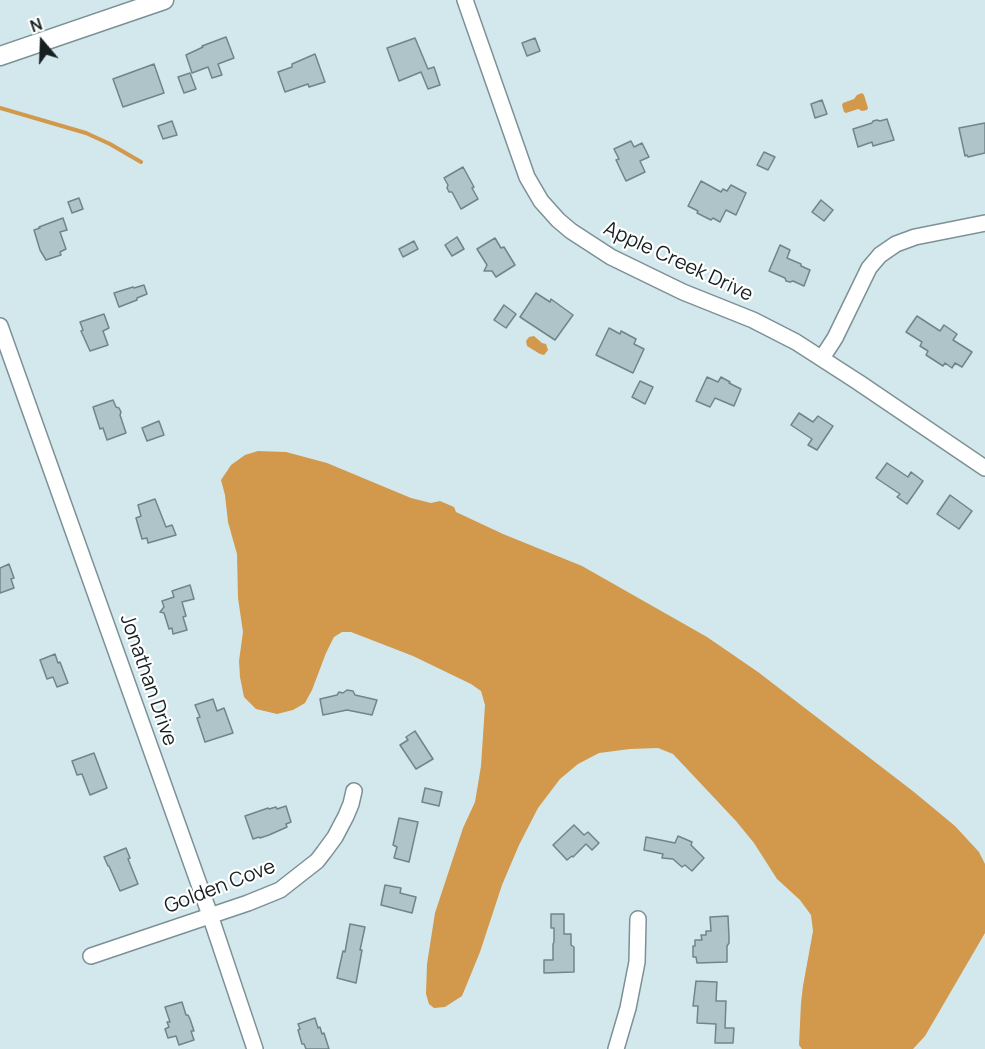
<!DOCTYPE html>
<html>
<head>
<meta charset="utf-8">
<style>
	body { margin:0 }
	#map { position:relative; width:985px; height:1049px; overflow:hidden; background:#d2e8ed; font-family:Manrope,sans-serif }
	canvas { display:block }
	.north { position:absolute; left:12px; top:12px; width:60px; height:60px; -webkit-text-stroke:4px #fff; paint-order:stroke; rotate:341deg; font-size:16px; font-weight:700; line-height:24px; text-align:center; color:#171f21 }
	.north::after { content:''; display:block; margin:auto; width:21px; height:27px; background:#171f21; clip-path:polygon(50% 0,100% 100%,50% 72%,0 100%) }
</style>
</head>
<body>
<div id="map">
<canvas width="985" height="1049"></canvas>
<div class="north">N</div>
</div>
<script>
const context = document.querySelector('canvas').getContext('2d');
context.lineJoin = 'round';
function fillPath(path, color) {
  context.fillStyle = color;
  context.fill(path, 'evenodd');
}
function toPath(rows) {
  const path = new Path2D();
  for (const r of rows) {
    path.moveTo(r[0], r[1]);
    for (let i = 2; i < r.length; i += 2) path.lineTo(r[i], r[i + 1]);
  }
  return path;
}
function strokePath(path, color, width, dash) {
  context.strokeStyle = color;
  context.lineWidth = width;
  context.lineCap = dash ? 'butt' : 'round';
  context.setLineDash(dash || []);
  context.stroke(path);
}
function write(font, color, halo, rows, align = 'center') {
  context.font = font + ' Manrope,sans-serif';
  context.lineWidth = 4.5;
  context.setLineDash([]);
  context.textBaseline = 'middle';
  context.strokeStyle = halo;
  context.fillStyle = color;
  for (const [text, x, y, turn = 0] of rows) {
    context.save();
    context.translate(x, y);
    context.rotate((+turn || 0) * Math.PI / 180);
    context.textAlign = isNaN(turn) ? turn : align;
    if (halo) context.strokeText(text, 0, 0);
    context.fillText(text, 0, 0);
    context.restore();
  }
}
const water = toPath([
	[862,93,864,95,868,108,867,110,862,111,858,109,846,113,844,112,842,105,843,103,854,99,857,95],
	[534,336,542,343,546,344,548,350,544,355,540,354,527,346,526,341,529,337],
	[258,451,286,452,327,463,411,498,431,503,440,501,454,507,456,512,503,534,582,566,707,637,758,672,914,792,955,826,979,852,985,864,985,933,925,1036,913,1049,802,1049,799,1045,801,1003,803,986,813,931,811,915,800,900,777,879,754,843,736,821,673,754,658,748,630,749,599,753,578,764,560,779,538,808,519,845,502,885,480,952,462,996,445,1007,434,1008,429,1004,426,994,427,964,435,913,463,828,475,802,481,766,485,705,481,691,471,684,413,656,351,632,342,632,334,637,326,653,312,690,305,703,293,710,277,714,256,709,244,697,240,677,239,661,243,632,238,598,237,554,228,522,225,495,221,480,231,465,245,455]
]);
const stream = toPath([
	[0,108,86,133,110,144,141,162]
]);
const building = toPath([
	[226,37,234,58,218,64,222,75,212,78,208,67,192,73,186,55,203,47,202,46,226,37],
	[415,38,428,69,434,67,440,85,428,89,421,72,399,81,387,48,415,38],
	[535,38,540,51,527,56,522,43,535,38],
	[315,54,325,82,309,87,308,84,285,92,278,72,292,67,292,64,315,54],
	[154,64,164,93,123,107,113,79,154,64],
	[190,73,196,89,184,93,178,77,190,73],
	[822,100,827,114,815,118,811,104,822,100],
	[887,119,894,140,873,146,872,142,858,147,853,129,872,123,873,121,877,120,880,121,887,119],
	[172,121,177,135,163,139,158,126,172,121],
	[985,123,985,153,968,157,967,155,965,156,959,128,985,123],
	[631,141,634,147,642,143,649,157,640,161,645,172,626,181,616,160,619,159,614,149,631,141],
	[764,152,775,157,768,170,757,165,764,152],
	[463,167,474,187,472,188,478,199,461,209,452,192,449,192,447,188,448,185,444,178,463,167],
	[701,181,721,192,723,189,727,191,731,185,746,193,736,215,726,210,720,222,713,218,711,220,697,213,698,211,688,206,701,181],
	[79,198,83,209,72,213,68,202,79,198],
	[821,200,833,210,824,221,812,212,821,200],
	[63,218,67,230,60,232,66,249,60,252,61,255,46,260,40,250,34,230,40,228,39,227,63,218],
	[457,237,464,249,452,256,445,245,457,237],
	[495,238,501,248,504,247,515,265,496,277,492,271,484,271,487,265,477,249,495,238],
	[414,241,418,249,403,257,399,249,414,241],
	[780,245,790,250,787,258,801,264,801,266,810,270,804,286,793,281,790,282,786,281,785,278,769,271,780,245],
	[144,285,147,294,137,298,137,300,119,307,114,293,133,287,134,288,144,285],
	[536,293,550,302,551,299,573,315,555,340,520,317,536,293],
	[504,305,516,314,506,328,494,320,504,305],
	[104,314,109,328,103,331,108,345,90,351,81,331,83,330,80,322,104,314],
	[917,316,940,331,944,325,957,334,953,340,972,352,962,367,955,363,952,368,945,363,943,366,926,355,928,351,920,346,922,342,906,332,917,316],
	[609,328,620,334,621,331,636,339,634,344,644,349,633,373,596,355,609,328],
	[707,377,718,382,721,377,730,382,729,383,741,389,734,406,715,398,710,407,696,401,707,377],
	[640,381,653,387,645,404,632,397,640,381],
	[113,400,116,407,119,408,121,412,120,415,126,433,107,440,103,428,100,429,93,407,113,400],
	[799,413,813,422,818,416,833,426,817,450,808,445,812,439,791,425,799,413],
	[159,421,164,435,147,441,142,428,159,421],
	[887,463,908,477,911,472,923,481,907,504,897,497,900,494,876,478,887,463],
	[950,495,972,511,959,529,937,514,950,495],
	[155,499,166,527,172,525,176,535,148,543,147,538,142,539,136,518,141,516,138,505,155,499],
	[9,564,14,578,11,579,14,588,0,593,0,568,9,564],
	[190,585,194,599,182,602,186,616,183,617,187,630,173,634,172,628,169,629,164,613,160,612,164,607,162,601,174,597,172,591,190,585],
	[55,654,58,663,60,662,68,683,57,687,53,677,47,679,40,660,55,654],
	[347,690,353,691,355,695,377,700,372,715,347,710,323,715,320,699,337,695,339,692,343,693,347,690],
	[213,699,217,711,224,708,233,733,205,742,197,718,200,717,195,705,213,699],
	[415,731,433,759,416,769,400,745,408,740,406,737,415,731],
	[94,753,107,788,90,795,82,774,77,775,72,761,94,753],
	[425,788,442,792,439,806,422,802,425,788],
	[286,806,291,822,286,824,287,827,269,835,260,838,259,837,253,839,245,816,268,808,269,809,276,807,277,809,286,806],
	[399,818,418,822,409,862,394,858,397,847,393,845,399,818],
	[574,825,584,835,588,832,599,843,592,850,586,844,573,857,572,856,567,860,553,845,574,825],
	[678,836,692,842,691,845,704,858,692,871,685,865,682,867,673,859,662,858,663,854,644,850,646,837,675,843,678,836],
	[126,848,130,858,128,859,138,884,120,891,109,866,108,866,104,857,126,848],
	[385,885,401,888,400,893,416,897,412,913,381,905,385,885],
	[551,914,564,914,564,934,571,934,571,945,574,947,574,972,544,973,544,960,553,960,553,944,554,942,554,928,551,928,551,914],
	[728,916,729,937,729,943,727,946,727,962,697,963,696,957,693,957,693,946,695,946,695,940,702,940,701,935,706,935,706,931,711,931,710,917,728,916],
	[350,924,365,927,360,950,362,950,356,983,337,978,343,951,345,952,350,924],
	[696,981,717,982,716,1001,726,1001,725,1028,734,1028,733,1043,715,1043,716,1024,697,1023,698,1006,693,1006,696,981],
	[182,1002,186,1015,188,1015,190,1019,194,1031,191,1031,194,1040,179,1045,176,1036,168,1038,165,1029,169,1027,167,1022,170,1022,165,1007,182,1002],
	[315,1018,318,1028,320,1027,322,1034,324,1033,329,1049,306,1049,304,1044,302,1044,298,1030,300,1029,298,1024,315,1018]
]);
const minor = toPath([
	[465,0,527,177,541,201,558,220,571,231,611,257,683,292,753,320,796,342,858,382,985,468],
	[0,326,210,915,255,1049],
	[822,358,835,338,869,268,880,255,896,244,915,237,985,223],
	[91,956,248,903,280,890,317,861,324,852,335,837,346,816,351,804,354,791],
	[616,1049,628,1008,637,962,638,919]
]);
const tertiary = toPath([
	[0,56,164,0]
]);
const streetNames = [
	["Apple Creek Drive",678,262,25],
	["Jonathan Drive",148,680,71],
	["Golden Cove",220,887,-21]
];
fillPath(water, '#d2984b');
strokePath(stream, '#d2984b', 4);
fillPath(building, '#aec4c8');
strokePath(building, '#708589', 1.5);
strokePath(minor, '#7c9195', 18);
strokePath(tertiary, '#7c9195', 21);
strokePath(minor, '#fff', 15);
strokePath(tertiary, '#fff', 18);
write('20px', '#171f21', '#fff', streetNames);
</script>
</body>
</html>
